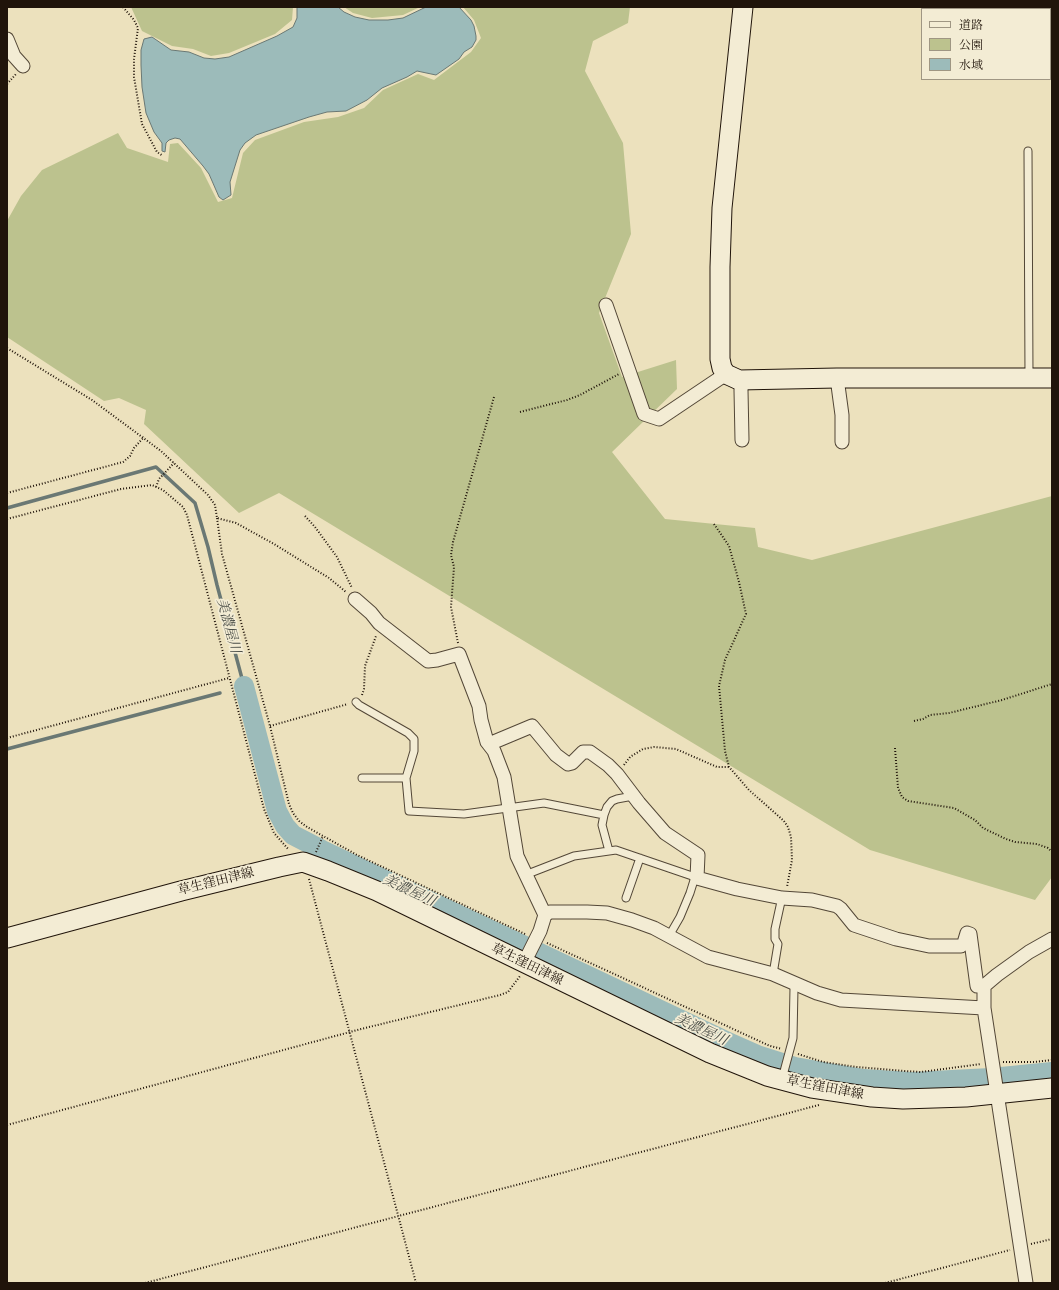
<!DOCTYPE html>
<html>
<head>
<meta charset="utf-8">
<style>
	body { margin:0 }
	#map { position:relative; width:1059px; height:1290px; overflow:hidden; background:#ece1bd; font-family:"Gentium Book Plus","Noto Serif JP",serif }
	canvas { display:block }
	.frame { position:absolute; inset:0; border:8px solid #20140a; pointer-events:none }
	.legend { position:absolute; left:921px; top:8px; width:130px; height:72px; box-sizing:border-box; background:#f3ecd4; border:1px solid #9f9683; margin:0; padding:5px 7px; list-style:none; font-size:12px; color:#20140a }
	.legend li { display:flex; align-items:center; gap:8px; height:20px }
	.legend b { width:20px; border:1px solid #9f9683 }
</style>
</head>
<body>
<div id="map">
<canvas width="1059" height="1290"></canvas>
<div class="frame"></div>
<ul class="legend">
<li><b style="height:5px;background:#f3ecd4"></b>道路</li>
<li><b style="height:11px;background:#bcc28e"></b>公園</li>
<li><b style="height:11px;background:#9cbbba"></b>水域</li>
</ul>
</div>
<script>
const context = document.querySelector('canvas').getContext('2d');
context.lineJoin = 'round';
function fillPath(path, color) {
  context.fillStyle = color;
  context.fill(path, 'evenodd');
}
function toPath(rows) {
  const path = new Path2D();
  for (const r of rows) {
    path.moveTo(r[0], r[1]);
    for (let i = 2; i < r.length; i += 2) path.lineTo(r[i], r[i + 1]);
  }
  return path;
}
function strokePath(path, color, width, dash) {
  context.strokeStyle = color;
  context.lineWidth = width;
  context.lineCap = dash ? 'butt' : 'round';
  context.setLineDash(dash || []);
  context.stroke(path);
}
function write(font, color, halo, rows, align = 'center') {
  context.font = font + ' "Gentium Book Plus","Noto Serif JP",serif';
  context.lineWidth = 3.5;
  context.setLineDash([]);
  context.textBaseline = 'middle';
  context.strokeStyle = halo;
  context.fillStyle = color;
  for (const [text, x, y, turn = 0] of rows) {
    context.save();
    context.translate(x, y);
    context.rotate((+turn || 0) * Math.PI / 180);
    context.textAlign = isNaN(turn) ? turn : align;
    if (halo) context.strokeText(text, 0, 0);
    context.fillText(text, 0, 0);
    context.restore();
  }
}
const green = toPath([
	[131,7,293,7,292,20,275,34,229,53,211,56,193,49,172,46,142,31],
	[344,7,420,7,403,15,372,18,353,13],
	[463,7,630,7,628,23,593,41,585,71,623,143,631,234,599,313,622,377,676,360,677,389,612,452,665,519,755,528,758,547,812,560,1052,496,1052,877,1035,900,870,850,279,493,239,513,144,424,146,410,119,398,104,401,7,337,7,221,21,196,42,170,118,133,127,148,168,162,170,144,178,143,201,168,218,202,232,198,243,153,255,140,304,122,338,117,364,108,383,90,418,74,434,80,471,52,481,38,474,20]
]);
const water = toPath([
	[297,7,338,7,344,12,355,17,369,20,388,20,403,18,426,7,459,7,471,20,474,26,476,36,476,40,472,47,464,52,459,59,436,75,417,71,407,77,382,88,367,100,346,111,327,112,309,117,256,135,245,143,240,150,230,182,231,195,223,200,219,197,209,174,203,166,180,139,175,138,169,140,166,143,165,152,162,151,162,143,154,132,146,113,142,87,141,65,141,50,144,39,152,37,171,50,189,52,204,58,215,59,229,57,277,36,293,27,297,18,297,7]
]);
const stream = toPath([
	[7,508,156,467,195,503,208,547,217,585,244,686,239,687],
	[7,749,220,693]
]);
const river = toPath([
	[244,686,277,811,285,826,293,835,322,850,728,1042,757,1055,795,1067,864,1079,912,1082,991,1078,1052,1072]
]);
const path = toPath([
	[123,7,134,20,138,28,134,59,134,77,142,124,157,152,163,156],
	[7,84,16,74],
	[7,348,92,400,161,451,208,495,215,505,217,518,236,523,274,544,329,578,346,592],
	[520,412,567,400,580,395,619,374],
	[156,487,159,479,174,463],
	[7,493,123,462,130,456,134,448,144,437],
	[305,516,315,527,337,557,352,588],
	[217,518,222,554,270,726,289,804,293,813,299,821,307,827,357,855,525,934],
	[7,519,121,489,152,485,163,490,183,507,187,515,264,809,274,833,289,850],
	[714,524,729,546,739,582,746,614,725,660,719,686,725,751,729,767,749,790,784,821,788,827,791,837,792,860,787,887],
	[458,643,451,607,454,567,451,555,453,542,494,397],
	[362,695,364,689,365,666,376,636],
	[914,721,923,719,930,715,949,713,1002,700,1052,684],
	[270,726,348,704],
	[7,738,229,678],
	[895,748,898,788,902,797,908,801,954,808,975,820,983,828,1006,839,1015,842,1037,844,1048,848,1052,852],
	[624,765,630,757,643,749,654,747,676,749,717,767,729,767],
	[316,852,323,836],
	[309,879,416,1283],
	[547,943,770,1046,782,1049],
	[798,1054,823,1062,856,1067,905,1071,921,1072,981,1064],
	[1003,1062,1034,1062,1052,1060],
	[7,1125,361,1029,500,995,508,992,520,976],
	[1031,1244,1052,1239],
	[145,1283,819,1105],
	[885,1283,1010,1250]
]);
const lane = toPath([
	[1028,151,1029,377],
	[356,702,359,705,408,733,414,739,414,751,406,778,409,811,464,814,544,803,604,815],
	[362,778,406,778],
	[609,851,602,825,604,815,607,807,612,801,617,799,633,796],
	[525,875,574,856,616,850,695,877],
	[626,898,640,858],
	[669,936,680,917,690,893,695,877,697,878],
	[773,974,778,944,775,939,775,929,782,897],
	[782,1079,793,1038,794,988,797,984]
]);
const street = toPath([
	[7,39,14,56,23,66],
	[606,305,644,414,659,419,726,374],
	[837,378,842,415,842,442],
	[742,440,741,390,742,380],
	[355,599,371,613,379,623,428,661,437,660,459,654,479,706,481,720,487,742,494,751,504,777,517,856,545,915],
	[489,744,532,726,556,755,568,764,572,763,583,752,590,752,608,765,617,774,639,803,665,833,698,855,697,878,737,889,782,898,812,900,837,906,841,909,854,925,896,939,929,946,961,946,964,943,967,933,970,934,977,986,984,986],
	[524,963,540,931,545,915,550,912,587,912,607,913,632,920,654,928,708,957,773,974,817,993,841,1000,984,1008],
	[1026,1283,984,1008,984,986,997,975,1029,952,1052,939]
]);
const secondary = toPath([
	[743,7,722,208,720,267,720,359,722,368,726,374,739,380,837,378,1052,378],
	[7,938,181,891,279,867,303,862,328,871,377,891,710,1053,767,1076,812,1088,872,1097,903,1099,966,1097,1052,1088]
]);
const streetNames = [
	["草生窪田津線",216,882,-14],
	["草生窪田津線",527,965,26],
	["草生窪田津線",825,1088,11]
];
const waterNames = [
	["美濃屋川",228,626,75],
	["美濃屋川",409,891,25],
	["美濃屋川",701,1030,25]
];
fillPath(green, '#bcc28e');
fillPath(water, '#9cbbba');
strokePath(water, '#6a7874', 1);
strokePath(stream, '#6a7874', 3.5);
strokePath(river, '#9cbbba', 20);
strokePath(lane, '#534737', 9);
strokePath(street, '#534737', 15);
strokePath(secondary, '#20140a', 21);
strokePath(path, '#20140a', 2, [1, 2]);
strokePath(lane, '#f3ecd4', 7);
strokePath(street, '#f3ecd4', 13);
strokePath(secondary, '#f3ecd4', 19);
write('13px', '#20140a', '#f3ecd4', streetNames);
write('italic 14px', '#4b4e48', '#f3ecd4', waterNames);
</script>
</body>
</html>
